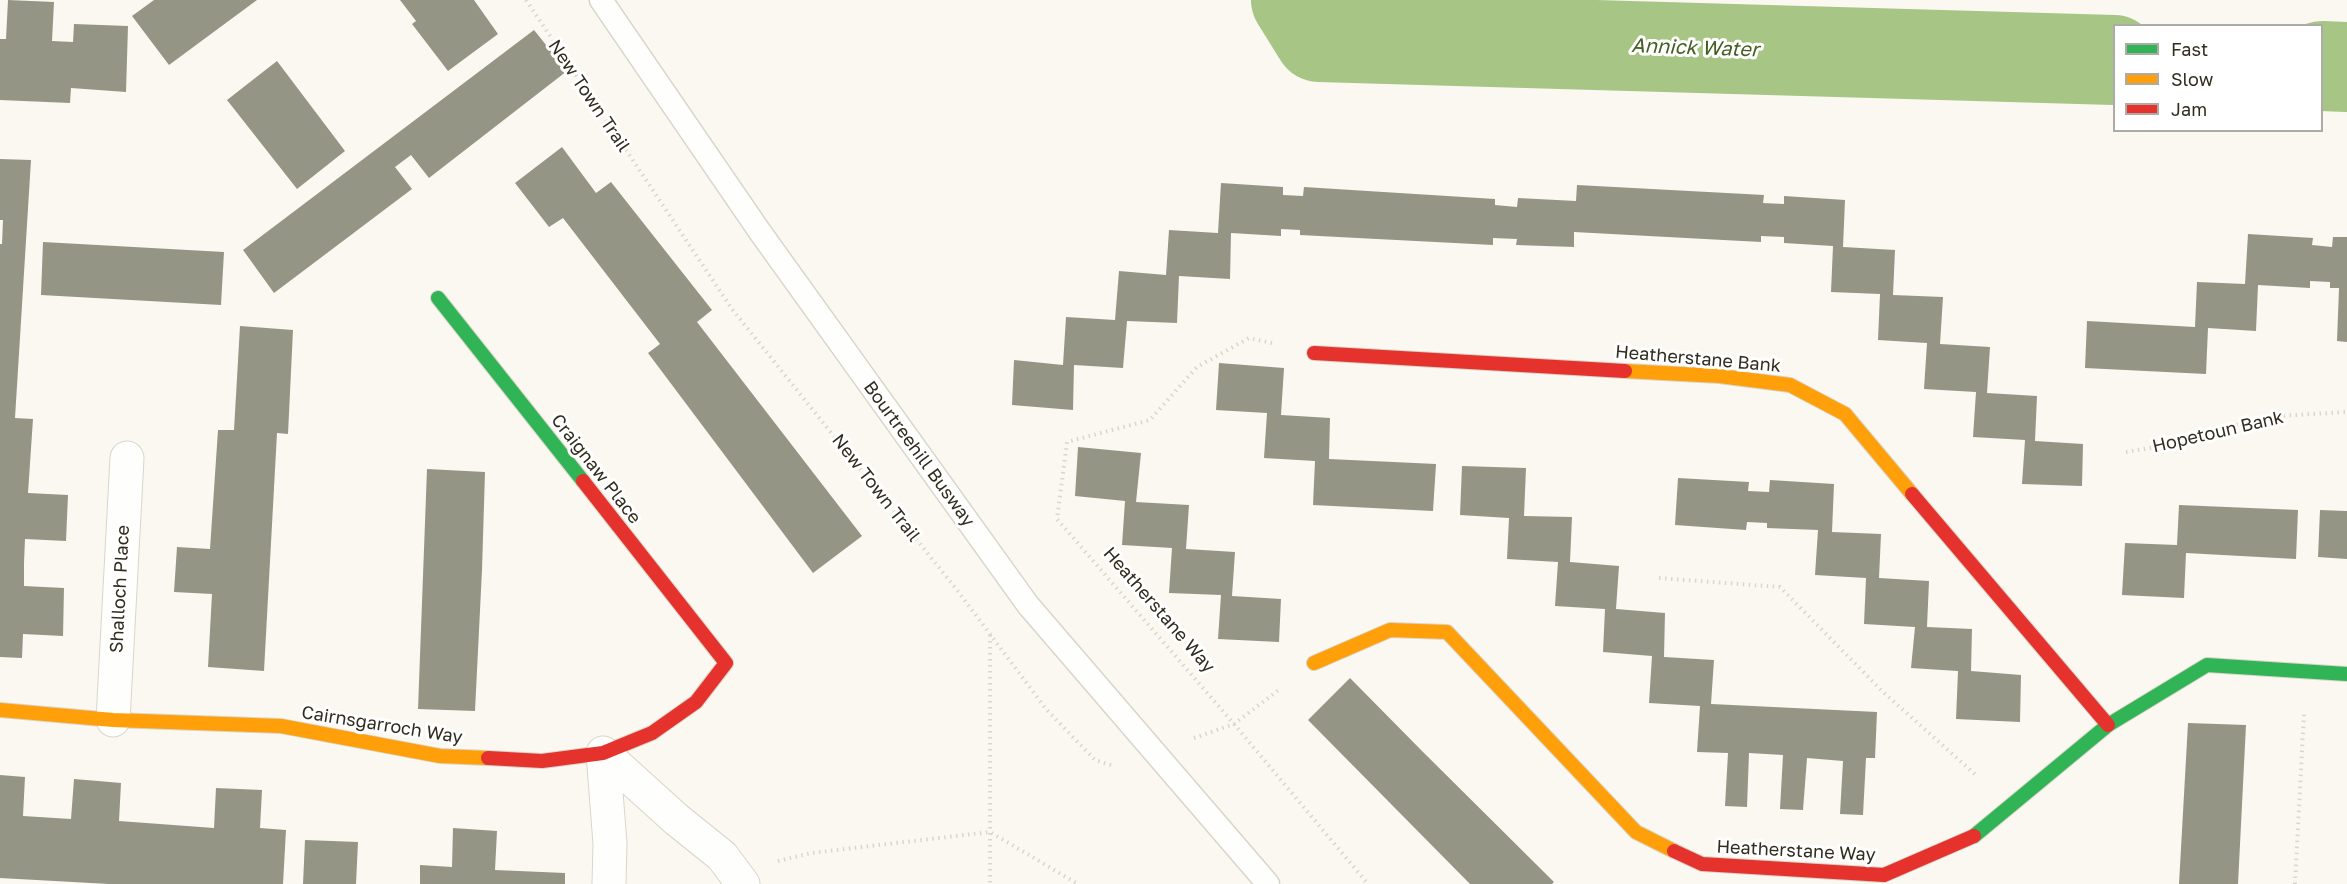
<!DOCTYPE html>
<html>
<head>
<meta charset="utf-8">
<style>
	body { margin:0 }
	#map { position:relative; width:2347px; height:884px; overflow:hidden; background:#faf8f0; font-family:"Golos Text",sans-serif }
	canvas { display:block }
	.legend { position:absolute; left:2113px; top:24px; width:210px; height:108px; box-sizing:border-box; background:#fff; border:2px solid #acaba5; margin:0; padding:8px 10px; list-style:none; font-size:18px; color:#302c1e }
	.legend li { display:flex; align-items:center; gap:12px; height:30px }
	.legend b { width:30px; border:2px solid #acaba5 }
</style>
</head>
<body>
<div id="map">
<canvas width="2347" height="884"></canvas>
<ul class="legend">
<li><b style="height:8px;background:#30b455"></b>Fast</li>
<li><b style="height:8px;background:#ff9f0a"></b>Slow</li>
<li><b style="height:8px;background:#e5322d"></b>Jam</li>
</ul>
</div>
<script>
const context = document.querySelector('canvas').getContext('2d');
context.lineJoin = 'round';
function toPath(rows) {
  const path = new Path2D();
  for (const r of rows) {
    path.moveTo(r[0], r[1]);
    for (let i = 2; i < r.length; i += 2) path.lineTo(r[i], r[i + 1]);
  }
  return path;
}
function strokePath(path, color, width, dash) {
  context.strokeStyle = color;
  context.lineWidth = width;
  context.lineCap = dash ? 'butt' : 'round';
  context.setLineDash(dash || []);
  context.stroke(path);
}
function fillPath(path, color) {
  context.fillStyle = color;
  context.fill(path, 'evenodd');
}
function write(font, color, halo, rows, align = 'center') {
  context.font = font + ' "Golos Text",sans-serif';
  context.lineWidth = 6;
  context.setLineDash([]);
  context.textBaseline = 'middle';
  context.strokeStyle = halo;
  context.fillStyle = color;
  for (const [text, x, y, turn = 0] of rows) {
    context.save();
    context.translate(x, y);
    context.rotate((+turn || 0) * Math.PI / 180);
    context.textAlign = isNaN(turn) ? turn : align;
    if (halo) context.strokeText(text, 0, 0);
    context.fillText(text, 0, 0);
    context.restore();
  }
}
const river = toPath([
	[1296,0,1319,37,2114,60],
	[2322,66,2347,67]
]);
const building = toPath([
	[8,0,54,2,52,41,73,42,74,24,128,26,126,92,71,88,70,103,0,100,0,39,6,39],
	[154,0,257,0,169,65,132,16],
	[400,0,474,0,498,34,448,71,412,24,416,21],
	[534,30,567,71,429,178,411,155,395,167,412,189,274,293,243,250],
	[277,61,345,151,297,189,227,100],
	[562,147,596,193,611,182,712,310,697,322,862,536,813,573,648,353,660,344,563,218,549,227,515,183],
	[0,159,31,160,15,418,33,419,28,493,68,495,66,541,25,539,24,563,24,586,64,588,63,636,23,634,22,658,0,657,0,244,2,244,3,220,0,220],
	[1221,183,1283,187,1283,195,1303,196,1304,187,1495,199,1495,205,1517,207,1518,198,1576,201,1577,185,1764,195,1763,203,1784,204,1784,196,1845,200,1843,247,1895,250,1893,295,1943,297,1940,344,1990,347,1987,393,2037,396,2035,441,2083,444,2082,486,2022,484,2025,440,1973,437,1976,392,1924,389,1927,343,1878,340,1880,294,1831,292,1833,246,1784,243,1784,237,1761,236,1761,242,1574,232,1574,247,1516,245,1517,239,1493,238,1493,245,1300,235,1300,230,1281,229,1281,236,1231,233,1230,279,1179,276,1177,323,1127,321,1123,368,1074,365,1073,410,1012,405,1014,360,1063,365,1066,317,1115,320,1119,271,1166,275,1169,230,1218,233],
	[2248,234,2313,238,2312,245,2332,247,2333,237,2347,237,2347,342,2337,341,2339,288,2330,288,2330,282,2310,281,2310,288,2258,285,2256,331,2208,328,2206,374,2085,368,2087,321,2195,327,2197,282,2245,284],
	[43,242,224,252,221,305,41,295],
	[240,326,293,330,288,434,277,433,264,671,208,667,212,594,174,592,177,547,210,549,218,430,234,430],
	[1219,363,1284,368,1281,415,1330,418,1329,459,1436,464,1433,511,1313,505,1315,461,1264,458,1267,413,1216,410],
	[1078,447,1141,453,1136,502,1189,505,1186,549,1235,552,1232,596,1281,599,1279,642,1218,639,1221,595,1169,593,1172,548,1122,545,1125,501,1075,496],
	[1462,466,1526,468,1524,516,1572,517,1570,562,1619,566,1616,609,1665,613,1664,657,1714,660,1711,704,1877,712,1875,758,1866,758,1863,815,1840,814,1843,761,1807,758,1803,810,1780,809,1783,755,1749,753,1747,807,1725,806,1728,753,1697,752,1700,706,1649,703,1652,656,1603,652,1605,609,1555,606,1558,562,1507,559,1509,518,1460,515],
	[427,469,485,472,482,570,475,711,418,709],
	[1678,478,1749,482,1748,491,1769,492,1770,480,1834,484,1832,532,1881,534,1879,578,1929,581,1927,627,1972,629,1971,671,2021,675,2020,722,1956,719,1958,671,1911,668,1915,627,1864,624,1866,578,1815,575,1818,530,1767,528,1767,523,1747,522,1746,530,1675,525],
	[2179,505,2298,510,2296,559,2186,553,2184,598,2122,595,2125,543,2177,545],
	[2320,510,2347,511,2347,559,2318,557],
	[1350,678,1422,751,1554,882,1552,884,1470,884,1308,720],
	[2188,723,2246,725,2238,884,2179,884],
	[0,775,25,777,23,816,71,819,74,779,98,781,121,783,119,821,214,828,216,788,262,790,260,828,286,830,283,884,109,884,0,878],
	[453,828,497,831,495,870,565,873,565,884,420,884,420,865,452,867],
	[305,840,358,842,356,884,303,884]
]);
const path = toPath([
	[526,0,732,309,957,590,1046,709,1095,760,1114,766],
	[1272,343,1249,338,1197,367,1150,420,1067,442,1057,519,1234,724,1368,884],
	[2126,452,2167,445,2240,424,2278,416,2347,412],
	[1659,578,1780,587,1882,691,1978,777],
	[990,635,990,884],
	[1194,738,1234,724,1280,689],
	[778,861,811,853,990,832,1078,884],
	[2295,884,2304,714]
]);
const lane = toPath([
	[601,0,760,232,1028,605,1268,884]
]);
const street = toPath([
	[113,720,127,458],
	[603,753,676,819,722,856,743,884],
	[603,753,610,844,609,884]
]);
const fast = toPath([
	[438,298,583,481],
	[1974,836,2108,725,2207,665,2347,674]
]);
const slow = toPath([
	[1625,371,1719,376,1790,385,1845,414,1912,494],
	[1314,663,1390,630,1447,632,1636,832,1674,851],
	[0,710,113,720,281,726,440,756,488,758]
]);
const jam = toPath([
	[1314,353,1625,371],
	[1912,494,2108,725],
	[488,758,542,761,603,753,652,733,696,702,726,663,583,481],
	[1674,851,1702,864,1884,875,1974,836]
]);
const streetNames = [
	["New Town Trail",589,96,56],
	["Heatherstane Bank",1698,359,5],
	["Hopetoun Bank",2218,432,-13],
	["Bourtreehill Busway",919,454,54],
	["Craignaw Place",596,469,52],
	["New Town Trail",876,488,52],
	["Shalloch Place",120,589,-87],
	["Heatherstane Way",1159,610,49],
	["Cairnsgarroch Way",382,725,9],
	["Heatherstane Way",1796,851,3]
];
const waterNames = [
	["Annick Water",1695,48,2]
];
strokePath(river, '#a7c584', 90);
fillPath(building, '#959586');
strokePath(lane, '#d9d5cb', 25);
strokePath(street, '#d9d5cb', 35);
strokePath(fast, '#d9d5cb', 16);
strokePath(slow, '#d9d5cb', 16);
strokePath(jam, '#d9d5cb', 16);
strokePath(path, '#d6d6d3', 4, [1.5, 4.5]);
strokePath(lane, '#fefefd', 22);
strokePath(street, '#fefefd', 33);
strokePath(fast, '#30b455', 14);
strokePath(slow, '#ff9f0a', 14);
strokePath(jam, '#e5322d', 14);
write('18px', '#302c1e', '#fff', streetNames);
write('italic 20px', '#435f22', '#fff', waterNames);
</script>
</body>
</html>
